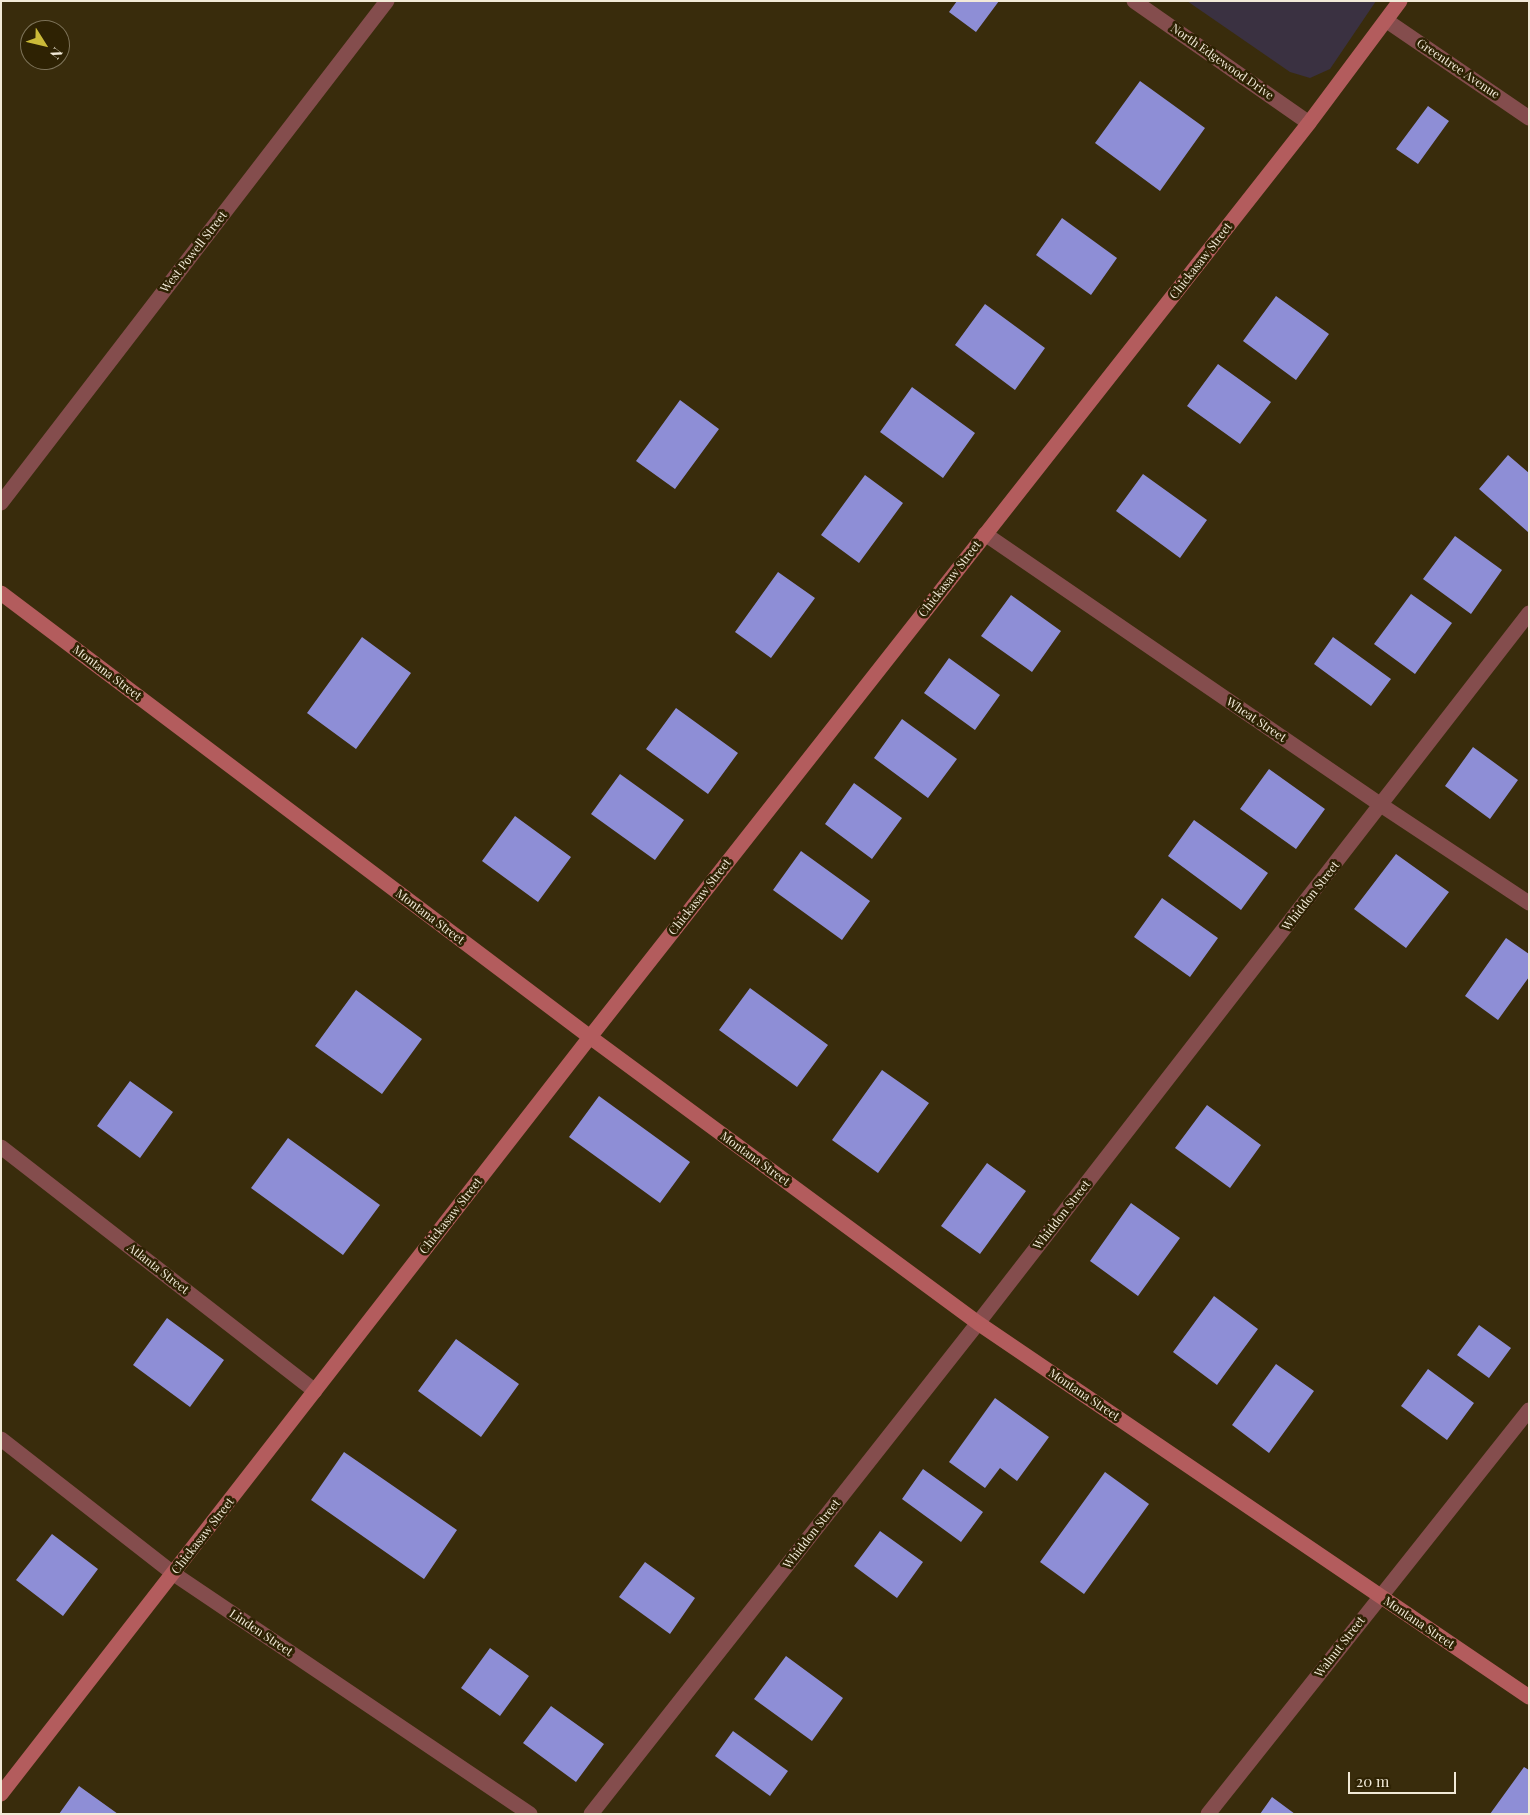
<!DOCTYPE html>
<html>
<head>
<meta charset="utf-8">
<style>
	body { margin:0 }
	#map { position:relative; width:1530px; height:1815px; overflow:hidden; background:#392c0c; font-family:"Playfair Display",serif }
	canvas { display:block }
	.frame { position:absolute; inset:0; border:2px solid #f2ead8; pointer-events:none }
	.north { position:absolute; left:20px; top:20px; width:50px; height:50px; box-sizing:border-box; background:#2e2203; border:1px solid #7c7258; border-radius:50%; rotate:126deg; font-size:14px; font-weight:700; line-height:20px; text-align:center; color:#f2ead8 }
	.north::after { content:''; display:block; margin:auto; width:18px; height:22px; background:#cbba39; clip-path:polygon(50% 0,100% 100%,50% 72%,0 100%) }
	.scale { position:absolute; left:1348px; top:1772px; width:108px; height:22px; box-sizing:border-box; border:2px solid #f2ead8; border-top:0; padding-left:6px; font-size:15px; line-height:18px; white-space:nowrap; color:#f2ead8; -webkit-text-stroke:4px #2e2203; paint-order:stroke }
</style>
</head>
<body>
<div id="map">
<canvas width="1530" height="1815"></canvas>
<div class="frame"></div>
<div class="north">N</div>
<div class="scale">20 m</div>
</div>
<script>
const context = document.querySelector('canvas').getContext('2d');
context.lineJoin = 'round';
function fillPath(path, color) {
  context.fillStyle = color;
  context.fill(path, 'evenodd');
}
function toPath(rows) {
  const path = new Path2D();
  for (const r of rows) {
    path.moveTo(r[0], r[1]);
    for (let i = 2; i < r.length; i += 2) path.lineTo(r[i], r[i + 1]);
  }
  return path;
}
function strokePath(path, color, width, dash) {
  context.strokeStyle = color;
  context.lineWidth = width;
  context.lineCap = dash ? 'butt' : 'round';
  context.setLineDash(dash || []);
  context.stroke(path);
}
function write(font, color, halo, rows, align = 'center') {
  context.font = font + ' "Playfair Display",serif';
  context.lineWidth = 5;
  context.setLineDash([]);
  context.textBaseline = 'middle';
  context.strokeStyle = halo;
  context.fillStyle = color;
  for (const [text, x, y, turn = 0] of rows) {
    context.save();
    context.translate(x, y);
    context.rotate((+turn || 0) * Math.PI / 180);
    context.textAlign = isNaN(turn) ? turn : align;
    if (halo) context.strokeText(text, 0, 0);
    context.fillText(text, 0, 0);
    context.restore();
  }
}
const education = toPath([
	[1187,1,1376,1,1330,69,1310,78,1290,72]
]);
const building = toPath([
	[957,1,999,1,976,32,949,12],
	[1140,81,1205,128,1160,191,1095,143],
	[1428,106,1449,121,1418,164,1396,149],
	[1062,218,1117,258,1091,295,1036,255],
	[1276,296,1329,334,1296,380,1243,341],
	[985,304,1045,348,1015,390,955,345],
	[1218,364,1271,402,1240,444,1187,406],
	[912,387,975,433,943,478,880,432],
	[680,400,719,429,675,489,636,461],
	[1508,455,1529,473,1528,532,1479,489],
	[1143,474,1207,520,1180,558,1116,511],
	[865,475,903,503,859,563,821,535],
	[1455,536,1502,570,1471,614,1423,579],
	[778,572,815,598,771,658,735,632],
	[1411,594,1452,623,1415,674,1374,644],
	[1011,595,1061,631,1032,672,981,636],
	[362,637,411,673,356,749,307,713],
	[1333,637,1391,679,1371,706,1314,664],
	[949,658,1000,695,975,730,924,693],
	[676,708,738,753,708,794,646,749],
	[902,719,957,759,928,798,874,758],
	[1473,747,1518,780,1490,819,1445,786],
	[1269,769,1325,809,1296,849,1240,809],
	[620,774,684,820,655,860,591,814],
	[854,783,902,818,872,859,825,824],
	[515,816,571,857,538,902,482,861],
	[1194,820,1268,873,1241,910,1168,856],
	[801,851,870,901,842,940,773,890],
	[1396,854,1449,892,1406,948,1354,909],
	[1162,898,1218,938,1190,977,1134,937],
	[1506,938,1529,954,1529,977,1498,1020,1465,996],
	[750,988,828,1045,797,1087,719,1030],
	[356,990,422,1039,382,1094,315,1046],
	[882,1070,929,1103,878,1173,832,1140],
	[130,1081,173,1112,140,1158,97,1126],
	[599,1096,690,1162,660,1203,569,1137],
	[1207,1105,1261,1145,1230,1188,1175,1148],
	[288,1138,380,1205,343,1255,251,1188],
	[987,1163,1026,1191,980,1254,941,1226],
	[1131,1203,1180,1238,1138,1296,1090,1261],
	[1214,1296,1258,1329,1217,1385,1173,1352],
	[167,1318,224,1360,190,1407,133,1365],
	[1479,1325,1511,1348,1489,1378,1457,1355],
	[456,1339,519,1384,481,1437,418,1391],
	[1276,1364,1314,1391,1269,1453,1232,1425],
	[1428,1369,1474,1403,1447,1440,1401,1406],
	[995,1398,1049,1437,1017,1481,1000,1468,985,1488,949,1462],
	[344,1452,457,1530,424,1579,311,1500],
	[923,1469,983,1512,961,1542,902,1499],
	[1105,1472,1149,1504,1084,1594,1040,1562],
	[880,1531,923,1562,897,1598,854,1566],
	[52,1534,98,1569,63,1616,16,1580],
	[645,1562,695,1598,670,1634,619,1597],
	[490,1648,529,1676,500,1716,461,1688],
	[786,1656,843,1698,812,1741,754,1699],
	[551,1706,604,1744,576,1782,523,1743],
	[733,1731,788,1771,770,1796,715,1756],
	[1524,1767,1529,1770,1529,1814,1490,1814],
	[79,1786,118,1814,59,1814],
	[1272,1797,1295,1814,1260,1814]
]);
const street = toPath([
	[1134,1,1309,123],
	[1387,21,1529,118],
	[1,503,387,1],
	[985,534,1381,805,1529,903],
	[1,1147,315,1391],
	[1,1439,174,1574,530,1814],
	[591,1814,978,1323,1529,613],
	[1208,1814,1529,1410]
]);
const secondary = toPath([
	[1,593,590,1037,978,1323,1529,1697],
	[1,1794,590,1037,1309,123,1400,1]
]);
const streetNames = [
	["North Edgewood Drive",1222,62,35],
	["Greentree Avenue",1458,69,34],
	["West Powell Street",194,252,-52],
	["Chickasaw Street",1201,261,-52],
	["Chickasaw Street",950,579,-52],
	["Montana Street",107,673,37],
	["Wheat Street",1256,720,34],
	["Whiddon Street",1311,896,-52],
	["Chickasaw Street",700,897,-52],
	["Montana Street",430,917,37],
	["Montana Street",755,1159,36],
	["Whiddon Street",1062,1215,-52],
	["Chickasaw Street",451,1216,-52],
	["Atlanta Street",158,1269,38],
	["Montana Street",1084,1395,34],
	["Whiddon Street",812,1534,-52],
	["Chickasaw Street",203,1536,-52],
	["Montana Street",1419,1623,34],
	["Linden Street",261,1633,34],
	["Walnut Street",1340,1647,-52]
];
fillPath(education, '#3a3141');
fillPath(building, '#8e8ed6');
strokePath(street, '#844d4d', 15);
strokePath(secondary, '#b35c5d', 15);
write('12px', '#f2ead8', '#2e2203', streetNames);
</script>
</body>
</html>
